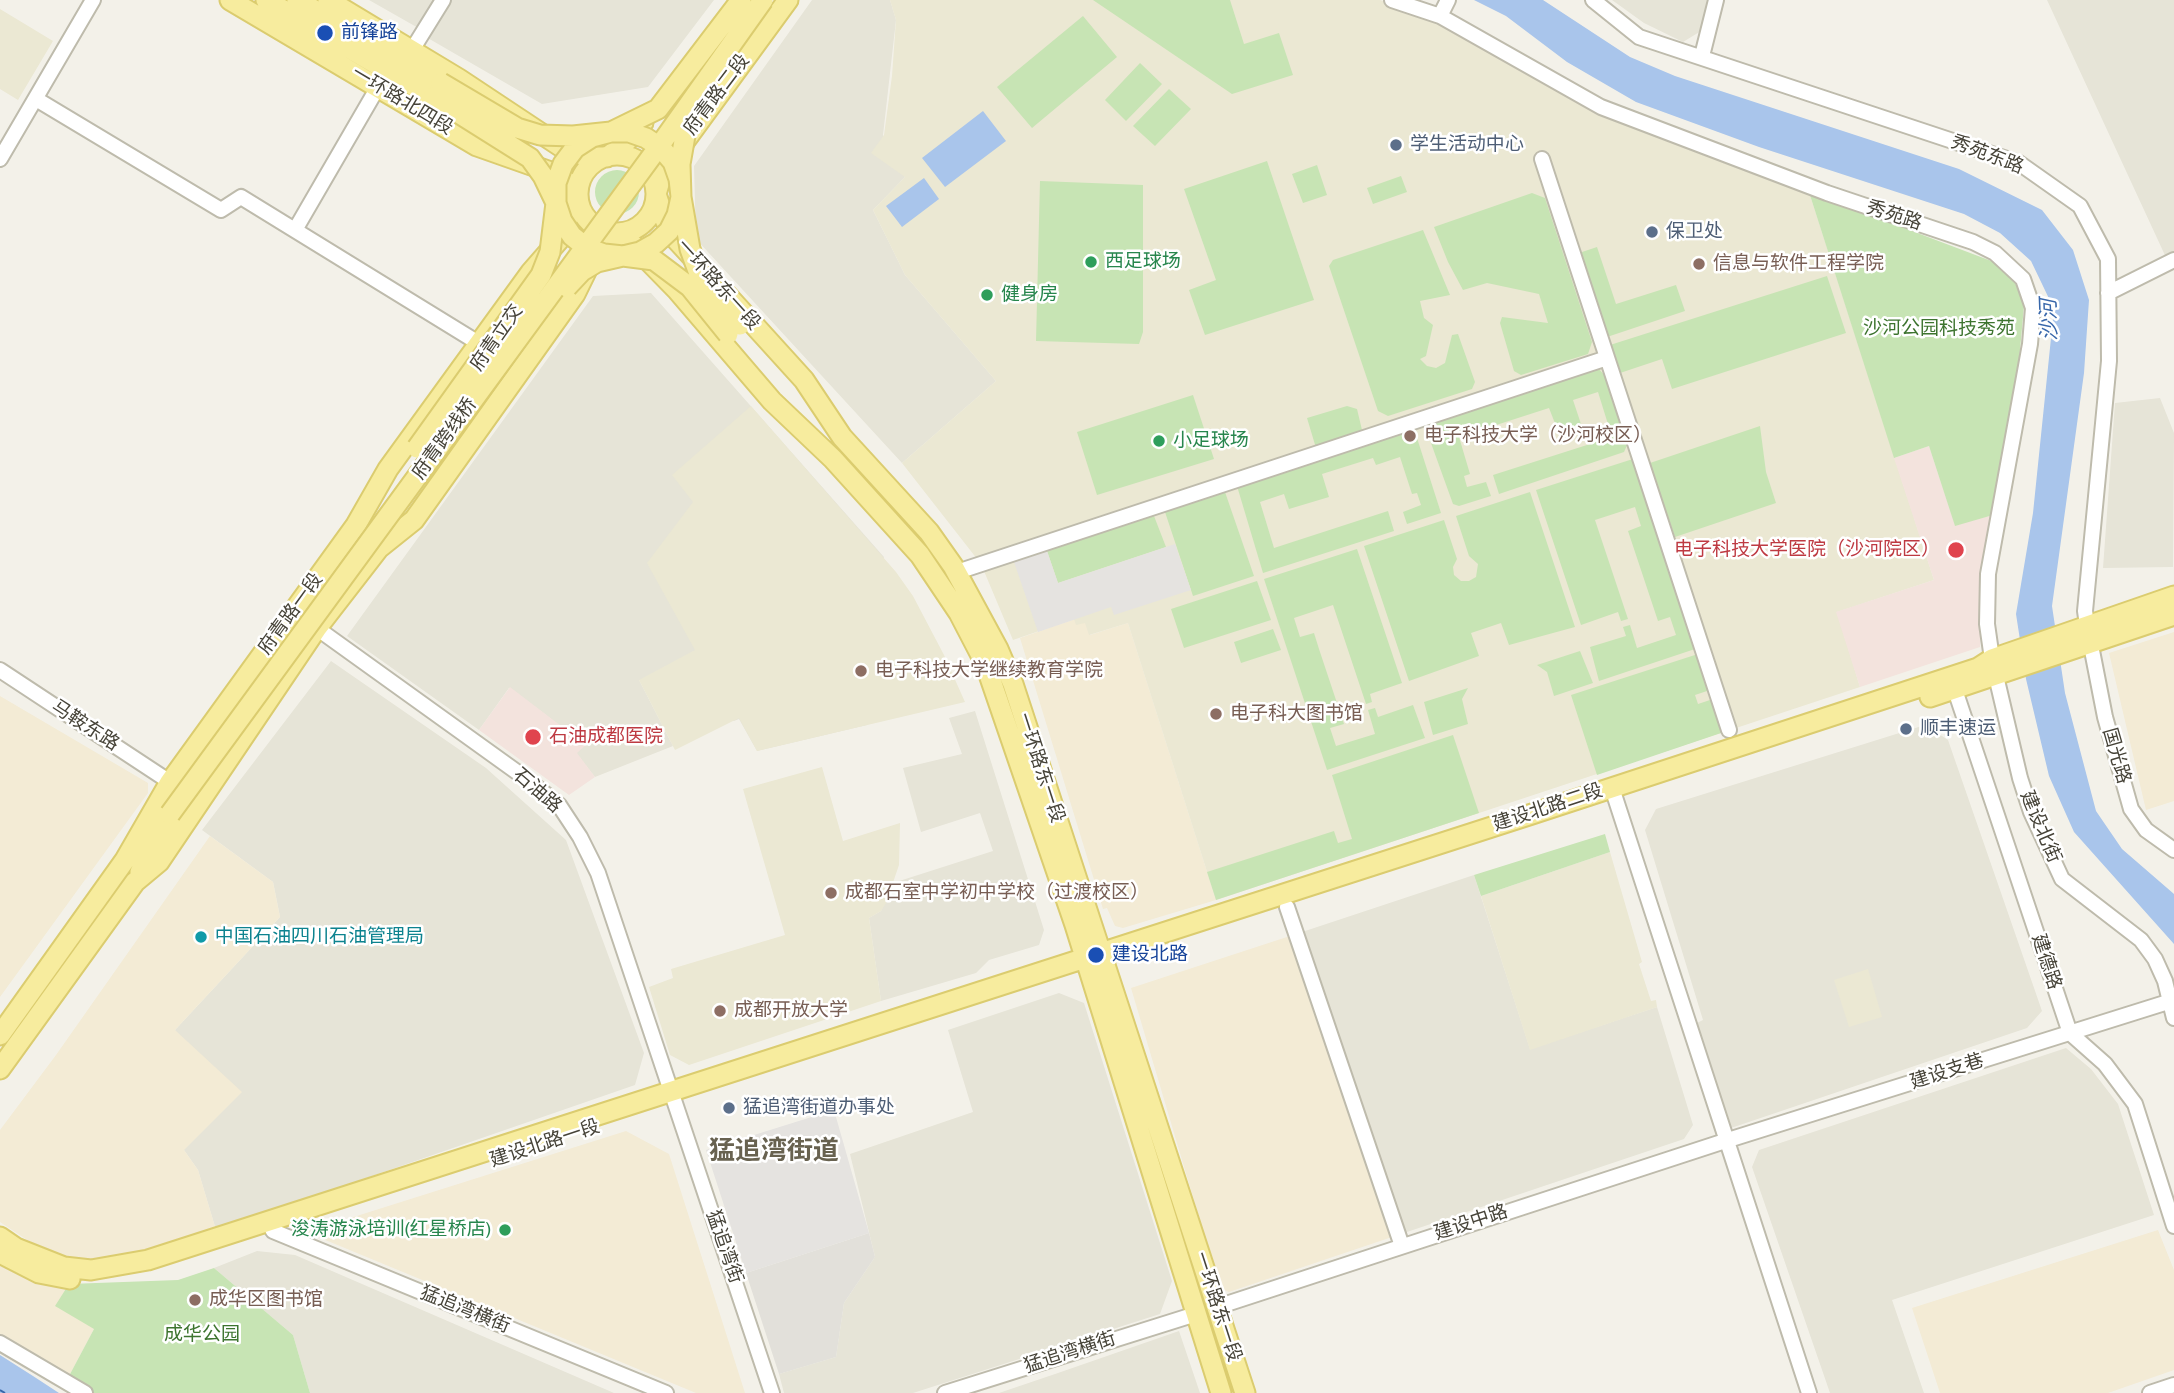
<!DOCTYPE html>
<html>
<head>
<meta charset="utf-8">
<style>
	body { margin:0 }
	canvas { display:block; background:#f3f1e9 }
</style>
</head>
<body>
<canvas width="2174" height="1393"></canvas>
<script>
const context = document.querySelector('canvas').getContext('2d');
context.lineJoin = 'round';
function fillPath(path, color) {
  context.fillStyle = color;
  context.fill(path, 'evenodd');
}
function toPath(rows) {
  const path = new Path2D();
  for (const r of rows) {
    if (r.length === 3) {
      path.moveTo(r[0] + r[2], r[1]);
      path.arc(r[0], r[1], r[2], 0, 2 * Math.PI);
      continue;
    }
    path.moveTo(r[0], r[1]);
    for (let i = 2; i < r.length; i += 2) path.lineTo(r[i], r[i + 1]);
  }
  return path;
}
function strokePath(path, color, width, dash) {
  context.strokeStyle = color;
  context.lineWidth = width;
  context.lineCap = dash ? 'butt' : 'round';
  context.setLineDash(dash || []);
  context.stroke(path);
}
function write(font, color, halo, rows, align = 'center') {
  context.font = font + ' "Archivo Narrow","Noto Sans SC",sans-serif';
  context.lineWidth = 5;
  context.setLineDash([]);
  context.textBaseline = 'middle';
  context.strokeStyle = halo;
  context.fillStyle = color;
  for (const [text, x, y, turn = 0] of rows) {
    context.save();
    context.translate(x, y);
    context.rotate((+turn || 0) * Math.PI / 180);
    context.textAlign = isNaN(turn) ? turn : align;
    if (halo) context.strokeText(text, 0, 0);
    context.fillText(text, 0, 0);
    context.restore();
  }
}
const residential = toPath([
	[369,0,437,0,420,29],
	[449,0,714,0,648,87,542,104,426,37],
	[812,0,890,0,896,20,883,135,905,177,873,210,905,275,996,381,902,463,696,239,694,166],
	[1612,0,1707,0,1701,31,1683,42,1644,23],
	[2047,0,2174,0,2174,261,2169,264],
	[651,293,884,557,867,725,757,751,739,719,734,721,639,680,673,746,595,777,576,753,585,744,509,688,479,730,347,636,593,296],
	[2160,398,2174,433,2173,567,2103,568,2115,403],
	[331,661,486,768,566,840,644,1053,635,1085,216,1230,198,1170,184,1150,175,1030,280,917,273,882,202,830],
	[975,711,1044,930,1039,945,989,960,976,973,881,1001,869,918,881,911,893,883,993,851,980,813,921,832,903,768,962,754,949,718],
	[1925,725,1948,740,2042,1011,2027,1028,1728,1129,1695,1024,1703,1020,1645,830,1656,809],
	[1474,875,1530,1049,1657,1007,1693,1125,1684,1139,1392,1237,1290,936],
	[1059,993,1084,1003,1172,1281,1160,1314,913,1393,784,1393,779,1374,836,1357,844,1303,875,1257,850,1154,973,1112,948,1030],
	[2066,1048,2091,1069,2118,1104,2154,1215,1892,1300,1924,1393,1830,1393,1752,1167,1759,1150],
	[257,1251,295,1255,614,1393,310,1393,293,1335,214,1268],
	[1179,1331,1200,1393,999,1393,1058,1373]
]);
const commercial = toPath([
	[1075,619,1085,622,1090,635,1128,623,1216,900,1123,928,1115,926,1107,908,1103,909,1020,638],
	[2174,632,2174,801,2146,810,2109,653],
	[0,696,148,783,148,793,0,997],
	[210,836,273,882,280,917,175,1030,242,1092,184,1150,198,1170,216,1230,120,1259,87,1263,56,1259,0,1222,0,1130,56,1055],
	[1290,936,1392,1237,1229,1292,1220,1288,1131,988],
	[626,1131,669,1154,745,1393,696,1393,306,1232],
	[2158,1230,2174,1270,2174,1370,2108,1393,1940,1393,1912,1308],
	[0,1266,37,1281,69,1284,94,1329,69,1376,0,1339]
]);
const industrial = toPath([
	[869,1233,875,1257,844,1303,836,1357,779,1374,746,1273]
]);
const education = toPath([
	[890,0,1380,0,1431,17,1434,23,1446,22,1524,66,1809,192,1934,580,1837,612,1860,687,1216,900,1128,623,1089,635,1085,623,1076,625,1074,619,1013,640,981,564,902,463,996,381,905,275,873,210,905,177,871,153,884,135,892,76,896,20],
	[0,9,53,41,18,100,0,89],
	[751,406,896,572,913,596,944,655,965,702,757,751,739,718,675,750,639,680,695,650,647,563,693,502,672,475],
	[822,767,843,841,900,823,899,865,886,903,881,911,869,918,881,1001,689,1065,670,1055,649,987,673,978,671,969,785,935,743,789],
	[1610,852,1642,962,1639,964,1651,1001,1656,1000,1657,1007,1530,1050,1481,896],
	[1868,969,1882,1017,1849,1027,1834,980]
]);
const medical = toPath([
	[1929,446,1955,525,1993,515,1984,575,1980,647,1860,687,1836,612,1934,580,1894,458],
	[510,687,586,745,577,753,595,777,569,795,479,730]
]);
const green = toPath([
	[1093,0,1230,0,1244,44,1279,33,1293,75,1232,94],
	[1083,16,1117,57,1032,128,997,87],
	[1140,63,1162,84,1126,121,1105,100],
	[1169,89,1191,109,1155,146,1133,126],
	[1267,161,1314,300,1205,335,1189,290,1216,280,1184,189],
	[1317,165,1327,195,1303,203,1292,174],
	[617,192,22],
	[1401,176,1407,192,1373,204,1367,188],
	[1040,181,1143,185,1143,332,1139,344,1036,341],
	[1809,192,1994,262,2014,280,2024,306,2018,372,1993,515,1955,526,1929,446,1894,458],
	[1532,193,1545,198,1592,342,1588,354,1521,375,1514,371,1500,323,1502,317,1548,323,1539,294,1487,283,1463,290,1448,262,1434,227],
	[1423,230,1450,295,1420,301,1424,318,1433,325,1426,356,1420,359,1427,366,1436,368,1445,363,1452,335,1458,334,1475,382,1472,389,1388,416,1378,411,1329,266,1333,260],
	[1597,247,1616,304,1676,285,1685,311,1607,337,1579,253],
	[1827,276,1846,333,1672,389,1662,359,1620,373,1610,345],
	[1593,369,1599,369,1605,376,1629,441,1624,452,1499,494,1493,475,1612,437,1598,392,1573,400,1581,424,1558,431,1549,408,1459,437,1470,474,1464,476,1467,487,1486,482,1491,496,1459,506,1453,504,1427,432,1430,426,1438,420],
	[1193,395,1214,459,1097,495,1077,432],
	[1347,406,1357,409,1362,430,1316,448,1307,418],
	[1760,426,1766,472,1776,503,1675,537,1650,463],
	[1409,430,1417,438,1441,513,1407,524,1403,512,1421,505,1417,493,1412,494,1400,457,1376,465,1373,458,1322,474,1329,497,1289,509,1284,494,1260,502,1274,548,1388,511,1394,531,1263,573,1237,486],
	[1636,458,1698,648,1599,681,1590,647,1626,636,1623,627,1630,625,1637,648,1676,635,1670,617,1658,621,1628,531,1641,526,1635,507,1595,520,1628,619,1621,621,1618,612,1581,625,1536,490],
	[1225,492,1254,576,1193,596,1165,512],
	[1530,492,1575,627,1509,645,1501,623,1471,633,1479,656,1409,681,1364,546,1444,520,1457,559,1453,567,1454,575,1461,581,1469,581,1476,577,1478,564,1469,556,1456,516],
	[1154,516,1166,547,1058,583,1047,551],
	[1357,549,1402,683,1370,694,1372,702,1366,704,1333,605,1294,618,1300,637,1314,633,1319,649,1344,724,1330,728,1336,746,1375,734,1368,710,1375,708,1378,717,1413,705,1425,738,1327,770,1264,579],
	[1257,581,1271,620,1184,648,1171,609],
	[1273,629,1281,650,1241,663,1234,642],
	[1580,651,1593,683,1554,696,1547,672,1537,665],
	[1698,654,1710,690,1695,695,1698,704,1713,699,1724,732,1597,775,1571,695],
	[1468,688,1462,699,1468,724,1433,735,1424,702],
	[1453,735,1479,813,1216,900,1207,872,1334,831,1338,843,1352,839,1332,775],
	[1605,834,1610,852,1481,896,1474,875],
	[214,1268,293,1335,310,1393,93,1393,69,1376,94,1329,55,1306,69,1284,178,1280]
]);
const parking = toPath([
	[1175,544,1191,590,1114,615,1111,607,1038,632,1014,562,1047,551,1058,583],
	[834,1110,869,1233,746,1273,706,1150]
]);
const water = toPath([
	[1474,0,1543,0,1630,57,1675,76,1959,169,2042,210,2073,250,2089,300,2084,373,2052,606,2065,693,2096,811,2122,849,2174,894,2174,944,2074,832,2049,776,2026,679,2016,614,2033,513,2054,309,2031,261,2000,233,1964,214,1759,147,1636,102,1567,62,1506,16],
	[983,111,1006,141,945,187,922,158],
	[924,178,939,199,902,227,886,206],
	[0,1355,33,1376,59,1393,0,1393]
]);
const ferry = toPath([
	[0,1390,5,1393]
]);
const minor = toPath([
	[1392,0,1440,16,1601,107,1827,193,1973,242,1995,253,2023,279,2033,308,2030,344,1988,574,1987,624,1992,659,2020,778,2031,812,2062,879,2141,940,2155,959,2165,981,2174,1018],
	[1593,0,1639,37,2019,163,2080,206,2108,259,2109,361,2085,611,2087,625,2105,717,2131,809,2146,830,2174,850],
	[1440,16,1448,0],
	[412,50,443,0],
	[1702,56,1716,0],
	[36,99,221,210,241,197,480,344],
	[0,159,93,0],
	[1542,159,1729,730],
	[295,230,378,87],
	[2108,293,2174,260],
	[957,572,1607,358],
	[311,624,528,780,559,805,580,837,598,873,772,1393],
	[0,670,170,782],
	[1952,681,2070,1033,2105,1064,2135,1104,2174,1226],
	[1612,788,1809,1393],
	[1287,907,1402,1246],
	[268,1221,273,1231,666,1393],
	[1217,1307,1725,1141,2168,1002],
	[0,1343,85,1393],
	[945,1393,1196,1314],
	[2150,1393,2174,1385]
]);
const major = toPath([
	[266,0,433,97],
	[297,0,441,83],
	[328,0,459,79,560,146,587,157,607,157,623,145,643,123],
	[617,194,39],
	[695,260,672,235,663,215,656,194,663,171,788,0],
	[725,293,804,380,842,437,929,532,953,566,998,649,1013,684,1245,1393],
	[1930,697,2174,615],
	[140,872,170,814],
	[0,1035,125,860,170,782,356,525,388,469,531,272,559,240,578,193,566,181,548,171,477,146,230,0],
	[0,1069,135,882,159,862,317,628,379,548,414,520,575,294,599,245,616,233,633,245,677,290,772,401,833,459,920,555,959,613,985,663,1075,925,1221,1393],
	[0,1237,16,1248,64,1267,91,1270,148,1260,1532,814,1978,668,1992,659,2174,596],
	[0,1253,39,1273,70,1279]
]);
const majorBridge = toPath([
	[441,83,517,128,540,135,573,136,611,132,658,109,741,0],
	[694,111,686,130,680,164,681,197,690,249,698,271,740,325],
	[567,287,582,271,597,262,623,256,654,260,690,287,728,334],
	[417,448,541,275,550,252,556,203,556,183,563,164,575,148,592,137,611,132,629,132,646,138,661,148,673,162,679,179,681,197,677,215,669,231,656,243,640,252,623,256,604,254,587,248,572,236,562,221,556,203,543,176,530,158,433,97],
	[170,814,665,138,763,0]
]);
const markers = [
	[325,33,9,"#1a4fb4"],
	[1396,145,7,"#5c6f8a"],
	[1652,232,7,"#5c6f8a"],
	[1091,262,7,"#2e9e5b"],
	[1699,264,7,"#8d6e63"],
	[987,295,7,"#2e9e5b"],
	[1410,436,7,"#8d6e63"],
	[1159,441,7,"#2e9e5b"],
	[1956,550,9,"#e0444e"],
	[861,671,7,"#8d6e63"],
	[1216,714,7,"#8d6e63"],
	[1906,729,7,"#5c6f8a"],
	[533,737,9,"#e0444e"],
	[831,893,7,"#8d6e63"],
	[201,937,7,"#0f9aa8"],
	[1096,955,9,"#1a4fb4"],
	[720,1011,7,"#8d6e63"],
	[729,1108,7,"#5c6f8a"],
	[505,1230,7,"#2e9e5b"],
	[195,1300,7,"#8d6e63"]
];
const transitNames = [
	["前锋路",341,33],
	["建设北路",1112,955]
];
const streetNames = [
	["府青路二段",717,95,-53],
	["一环路北四段",402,101,31],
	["秀苑东路",1987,155,21],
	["秀苑路",1894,216,18],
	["一环路东一段",718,285,48],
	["府青立交",497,338,-55],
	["府青跨线桥",445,439,-54],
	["府青路一段",291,614,-54],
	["马鞍东路",85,726,33],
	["国光路",2116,756,74],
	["一环路东一段",1040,768,72],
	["石油路",537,791,41],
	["建设北路二段",1548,808,-18],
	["建设北街",2040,827,67],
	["建德路",2046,962,72],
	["建设支巷",1947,1072,-18],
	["建设北路一段",545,1144,-18],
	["建设中路",1471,1223,-18],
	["猛追湾街",724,1247,71],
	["一环路东一段",1217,1307,72],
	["猛追湾横街",465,1310,22],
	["猛追湾横街",1070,1353,-18]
];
const serviceNames = [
	["学生活动中心",1410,145],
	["保卫处",1666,232],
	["顺丰速运",1920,729],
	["猛追湾街道办事处",743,1108]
];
const leisureNames = [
	["西足球场",1105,262],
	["健身房",1001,295],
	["小足球场",1173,441],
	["浚涛游泳培训(红星桥店)",491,1230,"right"]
];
const educationNames = [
	["信息与软件工程学院",1713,264],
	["电子科技大学（沙河校区）",1424,436],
	["电子科技大学继续教育学院",875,671],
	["电子科大图书馆",1230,714],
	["成都石室中学初中学校（过渡校区）",845,893],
	["成都开放大学",734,1011],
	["成华区图书馆",209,1300]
];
const parkNames = [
	["沙河公园科技秀苑",1939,329],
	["成华公园",202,1335]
];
const healthNames = [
	["电子科技大学医院（沙河院区）",1940,550],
	["石油成都医院",549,737,"left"]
];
const cultureNames = [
	["中国石油四川石油管理局",215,937]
];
const waterNames = [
	["沙河",2050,320,-92]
];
const districtNames = [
	["猛追湾街道",774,1152]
];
fillPath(residential, '#e6e4d7');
fillPath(commercial, '#f3ebd5');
fillPath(industrial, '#e2e0da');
fillPath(education, '#ebe8d3');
fillPath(medical, '#f3e3dd');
fillPath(green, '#c7e4b4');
fillPath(parking, '#e5e3e0');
fillPath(water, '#a9c5eb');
strokePath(ferry, '#3867aa', 2, [9, 7]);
strokePath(minor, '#bebbac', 18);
strokePath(major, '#dbcc6f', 23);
strokePath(minor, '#fff', 14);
strokePath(major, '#f7ec9e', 19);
strokePath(majorBridge, '#dbcc6f', 23, []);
strokePath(majorBridge, '#f7ec9e', 19);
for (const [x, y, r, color] of markers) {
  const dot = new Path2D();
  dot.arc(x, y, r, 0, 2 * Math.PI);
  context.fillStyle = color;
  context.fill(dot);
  strokePath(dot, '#fff', 2.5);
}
write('19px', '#164399', '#fff', transitNames, 'left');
write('19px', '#464338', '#fff', streetNames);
write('19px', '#4e5e75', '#fff', serviceNames, 'left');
write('19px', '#27864d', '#fff', leisureNames, 'left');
write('19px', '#785e54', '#fff', educationNames, 'left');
write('19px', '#3d742f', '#fff', parkNames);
write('19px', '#be3a42', '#fff', healthNames, 'right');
write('19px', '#0d838f', '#fff', cultureNames, 'left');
write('italic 21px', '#3867aa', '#fff', waterNames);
write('bold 26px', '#686250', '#fff', districtNames);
</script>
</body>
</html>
